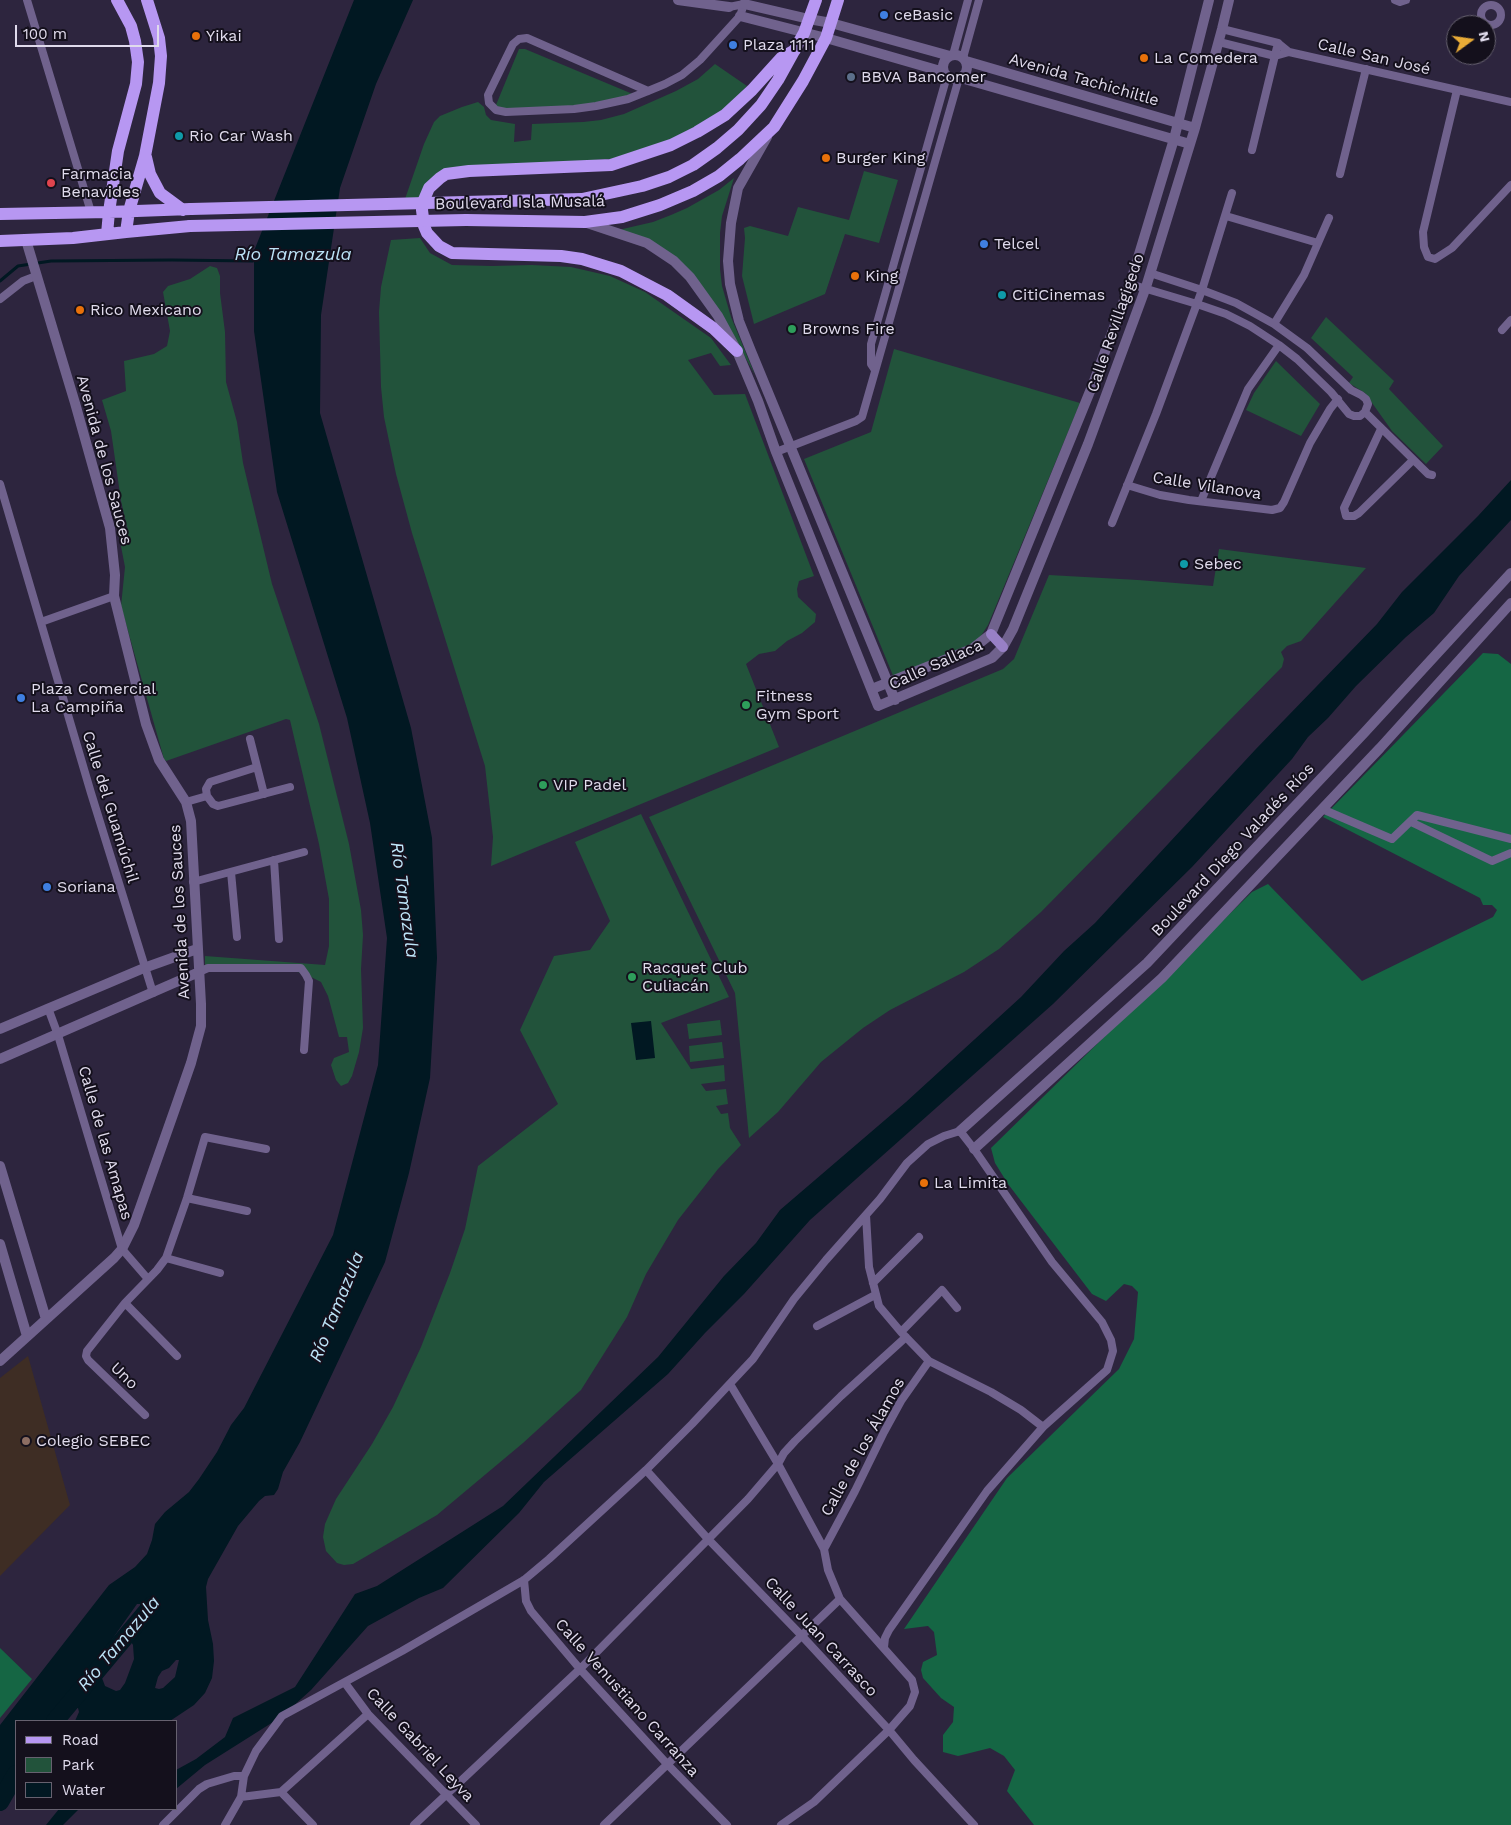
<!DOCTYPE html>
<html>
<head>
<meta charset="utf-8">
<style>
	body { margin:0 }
	#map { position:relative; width:1511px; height:1825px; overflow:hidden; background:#2d253e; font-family:"Work Sans",sans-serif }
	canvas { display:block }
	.legend { position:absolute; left:15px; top:1720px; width:162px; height:90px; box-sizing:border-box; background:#14101c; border:1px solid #66616f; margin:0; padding:6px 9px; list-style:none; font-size:15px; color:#e0dbec }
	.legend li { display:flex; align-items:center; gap:10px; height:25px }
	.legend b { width:25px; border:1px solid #66616f }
	.north { position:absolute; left:1446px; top:15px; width:50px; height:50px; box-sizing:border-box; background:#14101c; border:1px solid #66616f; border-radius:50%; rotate:76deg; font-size:14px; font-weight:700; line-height:20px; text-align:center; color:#e0dbec }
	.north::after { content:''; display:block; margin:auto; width:18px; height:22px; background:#e8ab37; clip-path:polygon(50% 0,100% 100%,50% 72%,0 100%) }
	.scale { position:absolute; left:15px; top:25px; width:144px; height:22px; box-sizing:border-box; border:2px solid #e0dbec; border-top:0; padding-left:6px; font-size:15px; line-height:18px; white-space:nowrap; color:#e0dbec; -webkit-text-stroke:4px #14101c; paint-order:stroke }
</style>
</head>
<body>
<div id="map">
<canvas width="1511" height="1825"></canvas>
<ul class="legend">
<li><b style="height:6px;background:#b797f2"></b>Road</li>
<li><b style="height:14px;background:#22533b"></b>Park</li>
<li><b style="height:14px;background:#011822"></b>Water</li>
</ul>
<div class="north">N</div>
<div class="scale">100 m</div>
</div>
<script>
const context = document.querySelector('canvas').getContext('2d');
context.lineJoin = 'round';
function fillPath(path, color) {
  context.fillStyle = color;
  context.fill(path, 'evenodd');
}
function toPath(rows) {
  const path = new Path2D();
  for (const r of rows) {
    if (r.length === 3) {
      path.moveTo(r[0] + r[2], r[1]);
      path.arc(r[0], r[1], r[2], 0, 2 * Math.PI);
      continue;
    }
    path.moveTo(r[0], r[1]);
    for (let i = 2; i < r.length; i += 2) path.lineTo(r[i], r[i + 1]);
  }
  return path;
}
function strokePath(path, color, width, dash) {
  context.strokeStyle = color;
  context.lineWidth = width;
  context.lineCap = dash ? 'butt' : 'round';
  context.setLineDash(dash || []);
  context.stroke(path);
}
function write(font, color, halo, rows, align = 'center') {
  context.font = font + ' "Work Sans",sans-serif';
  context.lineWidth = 4;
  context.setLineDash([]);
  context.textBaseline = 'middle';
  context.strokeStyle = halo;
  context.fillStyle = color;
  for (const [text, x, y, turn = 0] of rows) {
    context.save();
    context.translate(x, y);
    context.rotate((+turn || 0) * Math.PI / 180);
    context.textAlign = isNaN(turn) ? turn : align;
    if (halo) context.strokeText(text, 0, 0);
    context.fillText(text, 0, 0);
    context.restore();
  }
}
const education = toPath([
	[28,1356,70,1505,0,1576,0,1378]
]);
const green = toPath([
	[519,49,525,49,635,95,588,107,499,109,496,105],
	[715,64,747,86,726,109,679,139,625,158,453,169,419,201,405,199,424,144,434,122,440,116,462,107,478,102,484,107,486,115,491,120,515,124,514,142,531,140,532,124,583,122,601,120,624,114,676,91,698,79],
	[864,171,898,180,879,243,845,234,825,294,754,324,742,276,745,238,744,228,750,226,788,236,798,207,849,220],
	[734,178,722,216,720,233,720,269,722,286,731,317,755,375,724,319,681,264,614,231,653,222,671,215,687,208,719,190],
	[420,238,430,253,452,265,492,266,532,265,571,267,610,276,645,292,711,338,731,365,720,366,711,353,688,360,714,395,745,394,814,576,799,581,797,589,798,597,816,614,815,622,802,633,787,641,775,651,759,654,746,664,779,747,491,866,493,837,485,766,412,533,396,474,384,417,381,387,379,312,381,287,391,240],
	[210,266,217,268,220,276,220,293,225,332,226,382,237,422,243,463,272,584,319,724,349,844,361,910,363,935,361,969,363,1028,359,1052,352,1076,348,1083,341,1086,336,1080,331,1065,334,1058,349,1052,347,1037,339,1037,328,996,321,982,303,973,290,971,205,966,205,956,325,965,329,946,329,899,319,844,290,720,286,719,166,761,164,759,121,606,125,567,119,536,123,537,128,531,121,501,111,431,102,400,126,391,124,361,154,354,167,346,170,331,163,292,168,286,190,279],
	[1326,317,1394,381,1389,389,1443,446,1426,464,1392,431,1365,393,1349,383,1353,377,1311,338],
	[894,349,1080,403,988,625,979,639,973,644,894,678,804,459,871,432],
	[1276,361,1320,404,1301,436,1246,410,1254,393],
	[1219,549,1366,568,1301,641,1287,646,1281,652,1284,659,1282,667,1041,912,999,949,964,972,890,1010,863,1028,821,1062,778,1112,749,1138,735,993,649,817,1003,669,1014,659,1049,575,1138,580,1213,586],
	[641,814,729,997,661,1023,691,1069,724,1065,725,1081,701,1084,706,1091,726,1089,728,1104,716,1106,721,1114,728,1113,730,1128,741,1145,718,1169,678,1220,646,1274,627,1317,581,1390,523,1443,437,1515,353,1564,344,1565,337,1563,326,1551,323,1537,325,1524,336,1499,372,1444,393,1407,421,1347,450,1273,465,1229,478,1166,558,1104,520,1030,554,956,590,950,610,921,575,842],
	[720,1020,722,1035,689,1039,687,1024],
	[722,1042,724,1058,690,1062,689,1046]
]);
const forest = toPath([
	[1483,653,1498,654,1511,664,1511,1825,1034,1825,1007,1791,1015,1770,1004,1756,990,1748,958,1756,943,1752,943,1735,953,1722,954,1707,941,1698,923,1678,921,1670,923,1662,937,1655,934,1632,928,1626,904,1629,1007,1478,1119,1369,1134,1339,1138,1292,1132,1286,1124,1284,1106,1301,1092,1294,1008,1184,995,1163,991,1148,1252,892,1268,884,1362,981,1493,917,1497,910,1492,905,1483,905,1480,898,1323,817],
	[0,1648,32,1679,0,1718]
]);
const water = toPath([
	[354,0,413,0,376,84,340,188,321,315,320,413,411,728,432,838,437,958,430,1078,409,1173,385,1262,300,1442,283,1472,278,1489,274,1495,265,1496,259,1501,238,1526,208,1579,206,1587,208,1620,213,1644,214,1661,212,1678,205,1693,194,1705,170,1721,75,1721,79,1712,78,1708,74,1707,67,1711,56,1721,16,1721,16,1768,0,1793,0,1725,109,1585,135,1567,147,1554,152,1540,155,1524,165,1512,189,1492,199,1479,217,1452,231,1425,244,1408,333,1235,378,1065,387,938,370,823,347,718,277,492,254,331,254,251],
	[137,1604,140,1604,141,1608,135,1630,129,1638,133,1645,134,1659,125,1683,120,1690,116,1691,105,1686,96,1662],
	[176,1660,179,1660,175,1677,163,1688,159,1689,155,1688,158,1677,162,1671,169,1668],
	[1511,480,1511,520,1459,576,1434,613,1406,637,1356,686,1328,718,1308,737,1292,759,1192,867,1053,1004,810,1220,744,1294,705,1333,668,1374,544,1482,519,1513,443,1588,419,1598,368,1626,311,1690,281,1717,205,1765,176,1789,176,1770,196,1759,225,1737,233,1718,295,1687,355,1594,377,1586,503,1506,658,1357,724,1276,756,1243,780,1210,906,1102,1021,997,1064,951,1095,923,1255,750,1377,624,1402,592,1478,516],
	[651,1021,655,1058,636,1060,631,1023],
	[59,1809,79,1809,63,1825,46,1825]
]);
const stream = toPath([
	[0,281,18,266,51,261,172,260,253,261]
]);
const river = toPath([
	[55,1721,152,1605],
	[0,1802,16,1774]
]);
const minor = toPath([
	[27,0,91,212],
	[1395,0,1400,2,1406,0],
	[1491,15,10],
	[1222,29,1278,43,1289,52],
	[1219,42,1275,56,1289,52,1511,102],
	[953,55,968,0],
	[963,58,979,0],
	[1457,90,1423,232,1424,247,1428,257,1435,259,1452,248,1511,185],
	[648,91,527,38,519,39,513,44,488,95,489,103,496,110,506,112,574,109,596,106,628,99,648,91,665,84,682,75,700,60,740,16,744,4,729,7],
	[1252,150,1278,43],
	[1340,174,1366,69],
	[1226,216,1318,243],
	[1130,284,1197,304,1226,314,1250,326,1279,345,1297,359,1331,392,1349,414,1354,416,1360,416,1365,412,1368,404,1366,399,1361,395,1351,390,1307,348,1274,324,1236,303,1202,290,1150,273],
	[0,299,23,281,36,276],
	[1274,324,1304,275,1329,218],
	[1502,330,1511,320],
	[875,370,871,364,871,344,947,76],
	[1365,412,1428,474,1432,475],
	[1381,429,1344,508,1346,516,1354,516,1359,513,1413,460],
	[776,452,856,421,862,417,959,78],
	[0,484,91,793,153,993],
	[1127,485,1160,495,1189,500,1272,510,1280,508,1284,502,1310,443,1330,409,1338,399],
	[1201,501,1248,389,1279,345],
	[1112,523,1156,414,1202,290,1232,193],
	[41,622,114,596],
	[250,739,264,794],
	[207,796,206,789,210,782,257,767],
	[186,802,207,796,213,804,218,806,290,787],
	[1322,809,1392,839,1417,815,1511,839],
	[1411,822,1492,861,1511,853],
	[274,860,279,939],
	[231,872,237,937],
	[193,882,304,852],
	[199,972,208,968,301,968,306,975,309,981,304,1050],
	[48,1008,58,1035,122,1249,148,1279],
	[187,1198,247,1211],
	[866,1215,869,1267,879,1306,901,1332,929,1361,991,1392,1021,1410,1043,1427],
	[166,1258,220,1273],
	[873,1283,919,1237],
	[125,1303,177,1356],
	[817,1326,875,1295],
	[901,1332,942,1290,957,1308],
	[730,1384,778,1464,824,1549,828,1570,840,1599,912,1680,915,1692,910,1706,889,1730,814,1802,781,1825],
	[145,1415,88,1360,86,1356,87,1351,125,1303,157,1270,166,1258,187,1198,205,1137,266,1149],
	[646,1470,708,1539,802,1636,889,1730,914,1760,974,1825],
	[824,1549,855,1491,884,1432,901,1401,929,1361],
	[524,1580,526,1601,531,1611,580,1669,668,1765,727,1825],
	[345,1683,368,1714,476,1825],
	[281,1792,313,1825],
	[241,1797,281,1792,368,1714],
	[163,1825,199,1789,207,1784,234,1776,244,1776],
	[225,1825,241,1797,244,1776,256,1751,282,1716,402,1651,524,1580,549,1559,646,1470,692,1424,753,1359,794,1299,826,1260,880,1199,907,1163,928,1144,944,1136,960,1131,974,1149,1052,1262,1102,1322,1111,1340,1113,1351,1107,1370,1043,1427,987,1491,889,1630,885,1638,884,1647],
	[414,1825,580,1669,748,1499,778,1464,784,1453,795,1441,841,1396,906,1337],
	[604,1825,840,1599]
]);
const tertiary = toPath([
	[678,0,729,7],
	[744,4,809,19,831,23,950,56],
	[740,16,826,38,944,72],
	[955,67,12],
	[966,61,1195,128],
	[961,78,1190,144],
	[767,137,738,188,731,223,728,261,730,284,739,321,751,351,895,700],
	[587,223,647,243,674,261,690,277,718,316,737,351,758,401,776,452,878,706,992,658,1003,647,1013,629,1088,444,1146,287,1195,128,1222,29,1229,0],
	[872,689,972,649,991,634,1093,384,1130,284,1174,139,1209,0],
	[0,1029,144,968,197,949],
	[0,1059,199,972],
	[960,1131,1147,963,1364,733,1511,573],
	[974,1149,1162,978,1380,748,1511,603],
	[0,1166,46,1319],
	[0,1244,27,1336],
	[0,1361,114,1258,122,1249,134,1225,176,1106,191,1063,201,1026,201,1004,191,821,186,802,159,760,146,724,114,596,115,575,110,528,75,403,26,240]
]);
const secondary = toPath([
	[991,634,1003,647]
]);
const primary = toPath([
	[146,157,150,174,160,193,183,210],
	[465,202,582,199,642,186,669,177,693,165,717,148,738,130,761,105,778,80,804,33,816,0],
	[0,214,109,212,118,151,136,84,138,62,135,41,131,26,117,0],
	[466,220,585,222,622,217,660,205,693,191,719,176,740,159,774,127,803,81,826,38,838,0],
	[126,232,190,226],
	[107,234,109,212,191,209],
	[0,241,73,238,126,232,129,211,145,156,159,83,161,56,159,38,147,0],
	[737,351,713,328,667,295,621,271,582,259,561,256,452,253,439,246,427,233,424,226,422,210,423,202,429,188,440,178,446,174,469,171,611,165,671,145,697,132,725,115,752,90,781,58,795,50]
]);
const primaryBridge = toPath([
	[191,209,465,202],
	[190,226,466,220]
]);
const markers = [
	[884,15,5,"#3f7fe0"],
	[196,36,5,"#e8710a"],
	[733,45,5,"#3f7fe0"],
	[1144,58,5,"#e8710a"],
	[851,77,5,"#5c6f8a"],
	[179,136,5,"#0f9aa8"],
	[826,158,5,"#e8710a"],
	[51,183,5,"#e0444e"],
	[984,244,5,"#3f7fe0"],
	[855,276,5,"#e8710a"],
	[1002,295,5,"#0f9aa8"],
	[80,310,5,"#e8710a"],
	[792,329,5,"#2e9e5b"],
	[1184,564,5,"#0f9aa8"],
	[21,698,5,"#3f7fe0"],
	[746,705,5,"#2e9e5b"],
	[543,785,5,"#2e9e5b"],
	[47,887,5,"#3f7fe0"],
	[632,977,5,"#2e9e5b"],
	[924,1183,5,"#e8710a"],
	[26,1441,5,"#8d6e63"]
];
const poiNames = [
	["ceBasic",894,15],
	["Yikai",206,36],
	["Plaza 1111",743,45],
	["La Comedera",1154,58],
	["BBVA Bancomer",861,77],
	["Rio Car Wash",189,136],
	["Burger King",836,158],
	["Farmacia",61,174],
	["Benavides",61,192],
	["Telcel",994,244],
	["King",865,276],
	["CitiCinemas",1012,295],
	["Rico Mexicano",90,310],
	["Browns Fire",802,329],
	["Sebec",1194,564],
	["Plaza Comercial",31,689],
	["La Campiña",31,707],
	["Fitness",756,696],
	["Gym Sport",756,714],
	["VIP Padel",553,785],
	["Soriana",57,887],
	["Racquet Club",642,968],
	["Culiacán",642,986],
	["La Limita",934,1183],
	["Colegio SEBEC",36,1441]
];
const streetNames = [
	["Calle San José",1374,57,13],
	["Avenida Tachichiltle",1084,80,16],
	["Boulevard Isla Musalá",520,203,-1],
	["Calle Revillagigedo",1116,323,-71],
	["Avenida de los Sauces",104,460,75],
	["Calle Vilanova",1207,486,9],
	["Calle Sallaca",936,665,-24],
	["Calle del Guamúchil",110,807,73],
	["Boulevard Diego Valadés Ríos",1233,850,-47],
	["Avenida de los Sauces",180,912,-93],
	["Calle de las Amapas",105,1143,74],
	["Uno",124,1376,44],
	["Calle de los Álamos",863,1447,-61],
	["Calle Juan Carrasco",821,1637,47],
	["Calle Venustiano Carranza",627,1698,48],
	["Calle Gabriel Leyva",420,1745,47]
];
const waterNames = [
	["Río Tamazula",293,255],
	["Río Tamazula",404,900,82],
	["Río Tamazula",337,1307,-68],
	["Río Tamazula",119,1644,-50]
];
fillPath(education, '#3e2d24');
fillPath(green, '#22533b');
fillPath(forest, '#156644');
fillPath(water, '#011822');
strokePath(stream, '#011822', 3);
strokePath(river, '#011822', 18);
strokePath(minor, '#70628d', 8);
strokePath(tertiary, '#70628d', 10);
strokePath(secondary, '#9880c6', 10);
strokePath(primary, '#b797f2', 12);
strokePath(primaryBridge, '#b797f2', 12);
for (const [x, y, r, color] of markers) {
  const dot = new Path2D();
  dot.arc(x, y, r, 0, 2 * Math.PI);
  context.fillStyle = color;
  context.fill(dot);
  strokePath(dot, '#14101c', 2);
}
write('16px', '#e0dbec', '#14101c', poiNames, 'left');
write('16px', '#e0dbec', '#14101c', streetNames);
write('italic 18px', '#bde4f8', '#14101c', waterNames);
</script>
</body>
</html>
